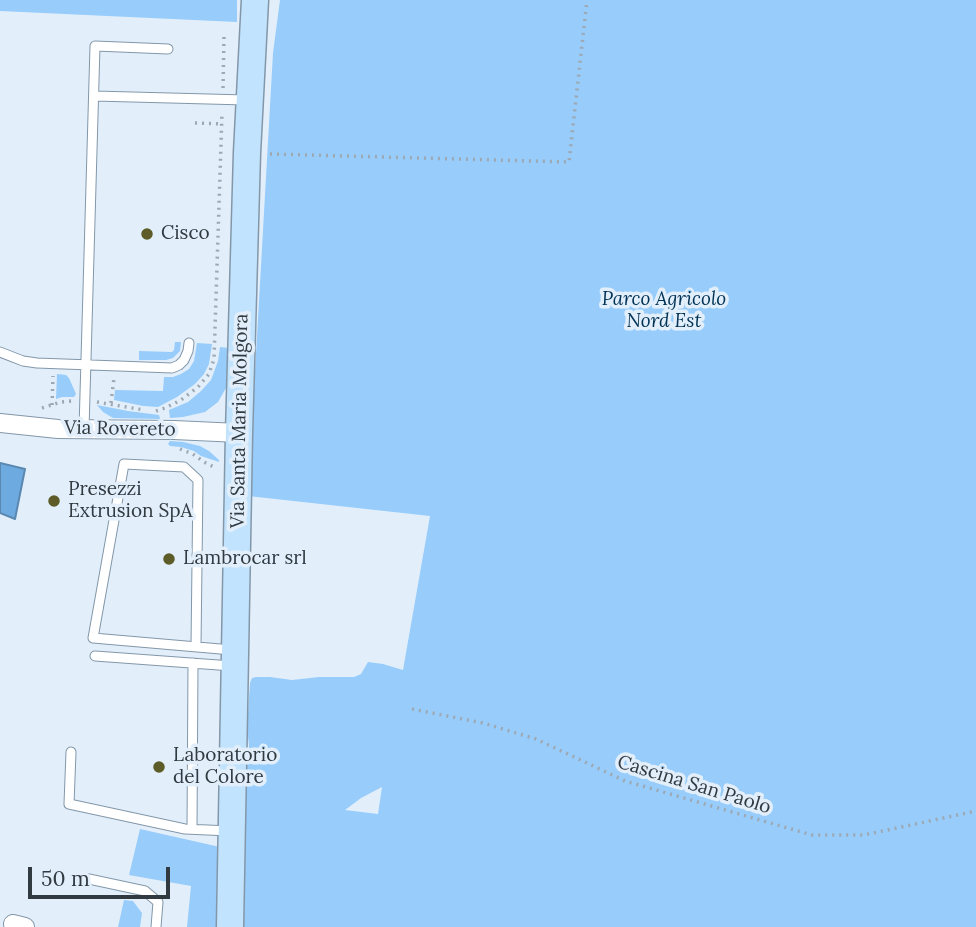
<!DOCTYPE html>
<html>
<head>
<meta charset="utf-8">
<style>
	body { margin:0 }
	#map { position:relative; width:976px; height:927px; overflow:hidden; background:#e2effb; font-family:Lora,serif }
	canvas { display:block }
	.scale { position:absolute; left:28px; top:867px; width:142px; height:32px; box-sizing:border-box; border:4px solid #313a41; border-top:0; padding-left:9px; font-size:21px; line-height:24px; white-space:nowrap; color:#313a41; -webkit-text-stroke:5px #e2effb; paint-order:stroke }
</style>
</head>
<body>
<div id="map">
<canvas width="976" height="927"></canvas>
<div class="scale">50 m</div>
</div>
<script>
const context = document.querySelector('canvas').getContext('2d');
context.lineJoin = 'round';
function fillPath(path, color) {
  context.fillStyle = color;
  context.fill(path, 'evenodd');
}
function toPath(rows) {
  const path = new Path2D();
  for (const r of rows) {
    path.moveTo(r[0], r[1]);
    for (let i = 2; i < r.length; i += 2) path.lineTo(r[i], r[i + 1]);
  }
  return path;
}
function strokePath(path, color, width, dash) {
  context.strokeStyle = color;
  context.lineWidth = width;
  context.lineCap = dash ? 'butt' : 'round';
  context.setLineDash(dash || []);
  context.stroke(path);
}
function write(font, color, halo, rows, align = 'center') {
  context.font = font + ' Lora,serif';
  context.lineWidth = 7;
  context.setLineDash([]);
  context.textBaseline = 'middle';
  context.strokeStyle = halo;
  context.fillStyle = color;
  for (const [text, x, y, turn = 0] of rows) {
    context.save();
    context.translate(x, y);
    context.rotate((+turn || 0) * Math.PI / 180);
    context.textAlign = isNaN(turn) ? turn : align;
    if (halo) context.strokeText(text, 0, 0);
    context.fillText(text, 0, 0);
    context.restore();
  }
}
const green = toPath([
	[0,0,237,0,237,22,0,11],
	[280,0,976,0,976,927,238,927,244,797,249,745,247,729,250,683,252,678,256,677,270,677,292,680,319,677,354,677,361,674,368,662,383,664,403,670,430,516,248,496,273,53],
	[382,787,378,814,345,810,361,798],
	[175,342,181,342,180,351,173,358,166,360,139,360,139,351,172,352,174,350],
	[197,343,212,344,209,364,204,374,195,384,177,397,158,407,143,406,114,400,115,390,163,391,164,377,173,377,181,374,189,369,194,361],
	[220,347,229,348,226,388,218,402,205,412,183,417,170,418,169,410,188,402,201,391,211,380,218,361],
	[57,374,66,375,69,378,76,394,74,397,62,397,56,399],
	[97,405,128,411,159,415,160,419,113,418,103,412],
	[170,441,183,442,200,446,209,451,219,460,219,462,201,456,194,451,181,447,170,446,168,444],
	[140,829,220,847,219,927,187,927,191,886,129,875],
	[124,900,133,901,142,913,140,927,118,927]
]);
const water = toPath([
	[0,463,25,469,15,519,0,513,0,463]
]);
const path = toPath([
	[223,88,224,37],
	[195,123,222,124],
	[270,154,569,162,587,0],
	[97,402,144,410],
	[111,403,114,378],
	[52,405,53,376],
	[42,408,61,402,72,401],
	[156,411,165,408,181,400,198,387,209,374,214,359,222,113],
	[180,449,193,454,204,462,216,468],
	[412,709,483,723,536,739,625,781,812,835,864,835,976,811]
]);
const lane = toPath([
	[94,96,246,100],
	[0,352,23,361,37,363,172,368,179,365,184,360,188,351,189,343],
	[84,429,95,46,168,49],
	[196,646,198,480,184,467,124,464,93,638,232,650],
	[95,656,232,666],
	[71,752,69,804,185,829,230,831],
	[192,829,193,663],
	[89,879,145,891,158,902,156,927]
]);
const street = toPath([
	[0,423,58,429,174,430,239,433],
	[13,924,25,927]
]);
const secondary = toPath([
	[230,927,239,433,247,153,255,0]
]);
const markers = [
	[147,234,7,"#5d5c29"],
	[54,501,7,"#5d5c29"],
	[169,559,7,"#5d5c29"],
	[159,767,7,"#5d5c29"]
];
const poiNames = [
	["Cisco",161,234],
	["Presezzi",68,490],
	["Extrusion SpA",68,512],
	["Lambrocar srl",183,559],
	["Laboratorio",173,756],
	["del Colore",173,778]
];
const parkNames = [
	["Parco Agricolo",664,300],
	["Nord Est",664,322]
];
const streetNames = [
	["Via Santa Maria Molgora",240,421,-89],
	["Via Rovereto",120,429,1],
	["Cascina San Paolo",694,785,17]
];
fillPath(green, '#97ccfb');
fillPath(water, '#6caae0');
strokePath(water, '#5a88b0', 2);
strokePath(lane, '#8397a9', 11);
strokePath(street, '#8397a9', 20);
strokePath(secondary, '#8397a9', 29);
strokePath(path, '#9da8b2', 3.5, [2, 5]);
strokePath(lane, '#fff', 9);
strokePath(street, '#fff', 18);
strokePath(secondary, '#c1e3fd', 26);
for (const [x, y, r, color] of markers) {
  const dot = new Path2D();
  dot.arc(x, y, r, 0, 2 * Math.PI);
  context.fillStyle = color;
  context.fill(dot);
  strokePath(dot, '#e2effb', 2.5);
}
write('19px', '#313a41', '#e2effb', poiNames, 'left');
write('italic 19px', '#013255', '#e2effb', parkNames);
write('19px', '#313a41', '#e2effb', streetNames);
</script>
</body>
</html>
